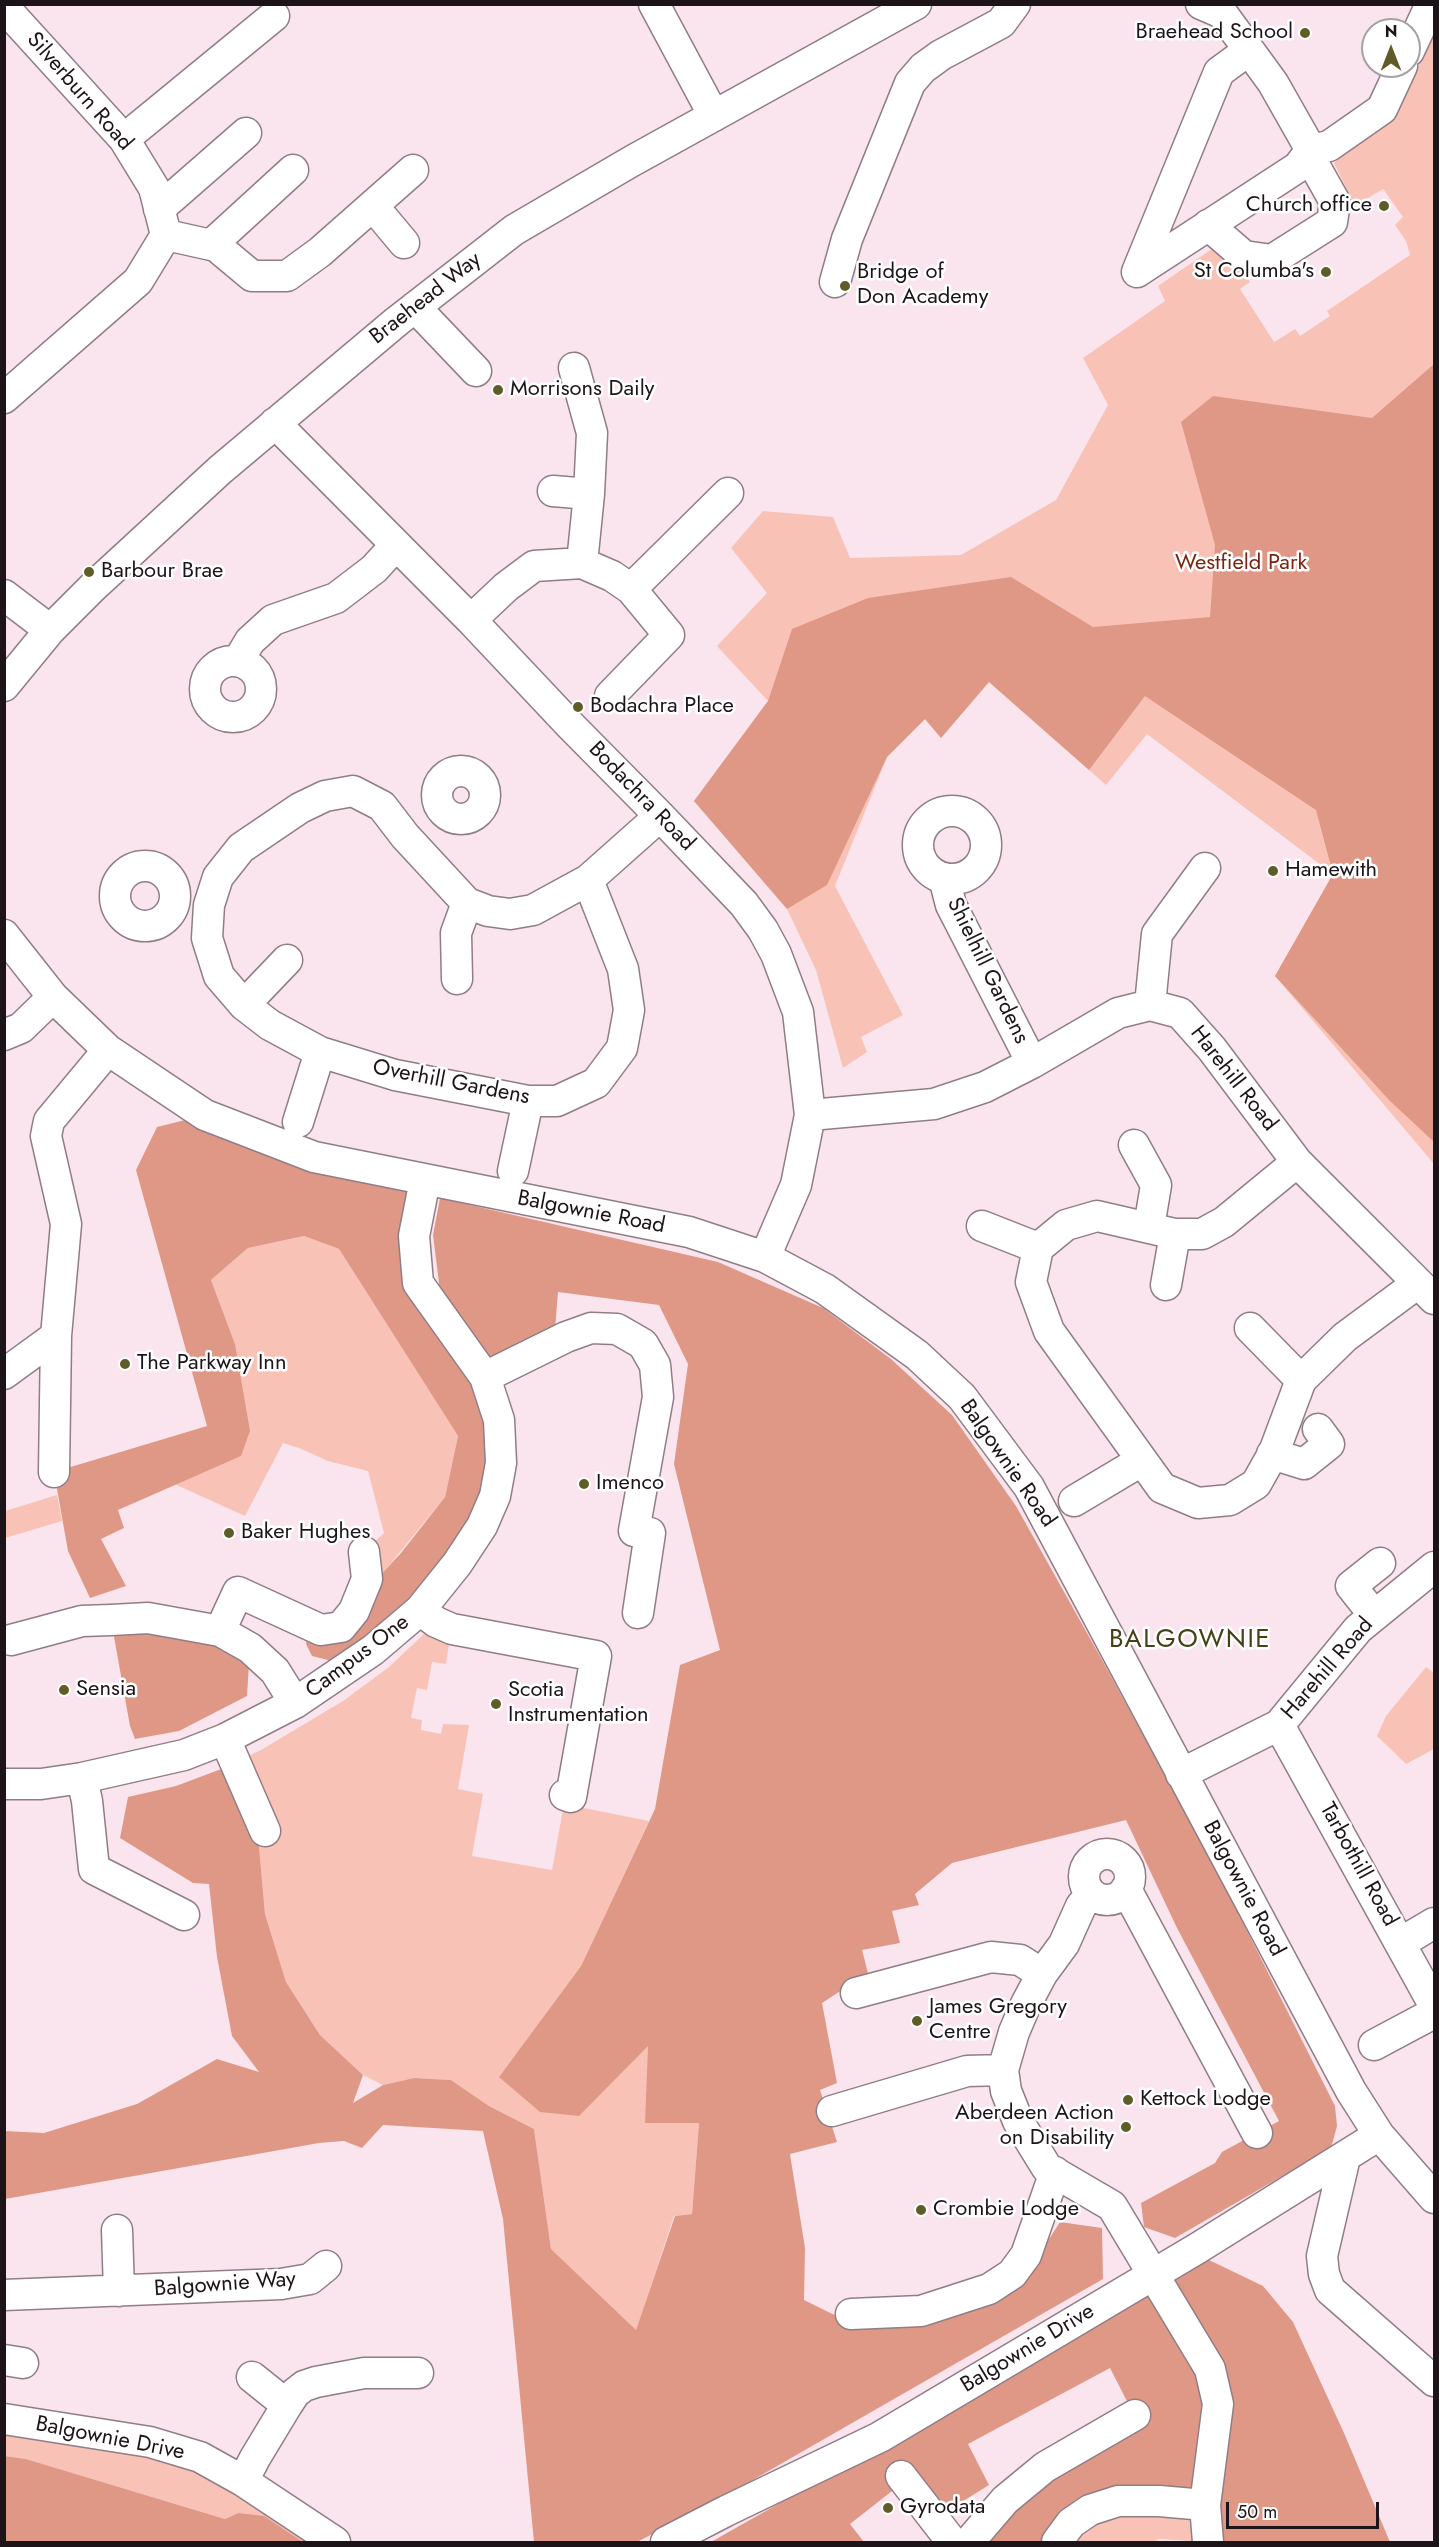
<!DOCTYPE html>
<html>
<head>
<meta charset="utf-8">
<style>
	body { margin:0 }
	#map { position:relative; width:1439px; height:2547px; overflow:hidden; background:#fae5ef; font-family:Jost,sans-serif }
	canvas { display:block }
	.frame { position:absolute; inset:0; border:6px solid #1c1418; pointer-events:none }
	.north { position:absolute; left:1361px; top:18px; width:60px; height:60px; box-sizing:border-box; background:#fff; border:2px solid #a4a1a3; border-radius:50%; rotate:0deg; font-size:16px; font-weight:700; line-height:24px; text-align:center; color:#1c1418 }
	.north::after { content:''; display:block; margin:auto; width:21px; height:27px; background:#605c28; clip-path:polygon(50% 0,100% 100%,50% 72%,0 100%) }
	.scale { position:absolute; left:1226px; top:2502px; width:153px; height:27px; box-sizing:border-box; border:3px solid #1c1418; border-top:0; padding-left:8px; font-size:18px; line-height:21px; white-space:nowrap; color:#1c1418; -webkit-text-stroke:4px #fff; paint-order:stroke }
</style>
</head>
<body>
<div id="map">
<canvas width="1439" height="2547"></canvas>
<div class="frame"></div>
<div class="north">N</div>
<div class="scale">50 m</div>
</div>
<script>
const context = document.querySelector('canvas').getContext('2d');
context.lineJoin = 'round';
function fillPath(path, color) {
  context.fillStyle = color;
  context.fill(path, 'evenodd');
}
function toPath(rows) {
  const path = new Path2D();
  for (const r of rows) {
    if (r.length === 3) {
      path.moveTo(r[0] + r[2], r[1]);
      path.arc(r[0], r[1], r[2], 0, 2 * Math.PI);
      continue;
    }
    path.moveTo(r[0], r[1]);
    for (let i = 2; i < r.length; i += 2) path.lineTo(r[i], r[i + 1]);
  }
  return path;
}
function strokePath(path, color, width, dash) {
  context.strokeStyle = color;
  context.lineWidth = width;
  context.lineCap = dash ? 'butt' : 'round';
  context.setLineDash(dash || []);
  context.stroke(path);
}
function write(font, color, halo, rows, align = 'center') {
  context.font = font + ' Jost,sans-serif';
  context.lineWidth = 5;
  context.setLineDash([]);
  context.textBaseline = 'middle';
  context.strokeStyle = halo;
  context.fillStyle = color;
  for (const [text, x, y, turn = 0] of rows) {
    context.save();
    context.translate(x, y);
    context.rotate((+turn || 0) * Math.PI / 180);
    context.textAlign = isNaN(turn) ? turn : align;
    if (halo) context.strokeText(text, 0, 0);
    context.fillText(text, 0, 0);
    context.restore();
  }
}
const green = toPath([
	[1434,32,1434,1164,1275,976,1333,874,1147,734,1106,785,989,682,941,738,925,719,887,757,835,886,903,1015,861,1037,867,1052,843,1068,816,970,787,909,694,801,768,701,717,646,767,593,731,548,763,511,833,517,850,558,961,555,1056,500,1108,405,1083,358,1165,301,1158,286,1222,242,1250,282,1240,289,1274,342,1295,329,1300,336,1330,316,1327,311,1410,255,1406,241,1395,225,1403,217,1383,189,1355,206,1334,163,1401,105],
	[304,1236,339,1249,458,1436,445,1497,382,1574,364,1552,384,1533,368,1471,328,1461,299,1448,283,1443,245,1516,170,1482,241,1456,235,1344,211,1280,248,1248],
	[57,1495,62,1521,5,1538,5,1511],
	[425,1633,450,1638,446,1664,432,1662,427,1690,417,1688,411,1718,422,1720,421,1730,441,1734,443,1724,469,1725,458,1789,483,1794,472,1856,552,1870,564,1804,649,1821,581,1966,500,2076,648,2046,699,2123,692,2214,674,2216,636,2331,551,2249,534,2129,489,2106,451,2080,414,2078,383,2085,363,2075,320,2035,286,1982,265,1914,258,1835,224,1768,261,1750,343,1701,389,1667],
	[1426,1667,1434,1673,1434,1749,1406,1764,1377,1736,1386,1716],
	[4,2431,75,2442,191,2465,314,2542,303,2542,238,2513,225,2519,26,2459,5,2456],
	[1205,2505,1208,2542,1159,2539,1153,2542,1057,2542,1090,2510]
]);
const forest = toPath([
	[1434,364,1434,1142,1390,1101,1275,976,1333,874,1316,810,1145,696,1089,770,989,682,941,738,925,719,887,757,827,885,787,909,694,801,768,701,792,629,868,598,1011,577,1093,627,1210,617,1215,545,1181,422,1213,396,1372,418],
	[205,1115,425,1180,418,1283,473,1358,501,1463,420,1610,332,1661,312,1656,306,1644,307,1634,351,1607,401,1553,445,1497,458,1436,339,1249,304,1236,248,1248,211,1280,235,1344,250,1431,241,1456,118,1510,124,1528,101,1539,126,1586,90,1598,68,1551,54,1472,207,1426,136,1170,157,1127],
	[440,1198,718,1262,823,1308,891,1359,952,1415,1016,1506,1101,1658,1218,1873,1335,2106,1337,2126,1331,2148,1175,2238,1144,2227,1141,2203,1215,2163,1222,2152,1279,2121,1177,1928,1126,1820,952,1863,915,1894,919,1905,892,1911,900,1943,862,1950,868,1973,822,2003,837,2083,820,2090,837,2142,790,2154,805,2248,804,2300,861,2328,954,2317,1018,2288,1060,2222,1102,2228,1103,2279,718,2500,637,2542,534,2542,503,2219,483,2131,383,2125,362,2148,344,2141,319,2143,5,2199,5,2131,44,2133,137,2104,217,2059,259,2072,232,2036,217,1957,209,1884,193,1883,120,1838,128,1797,176,1786,224,1768,258,1835,265,1914,286,1982,320,2035,363,2075,353,2103,383,2085,414,2078,451,2080,489,2106,534,2129,551,2249,636,2330,675,2216,692,2214,699,2123,645,2123,648,2046,579,2116,540,2112,499,2077,581,1966,655,1809,680,1665,720,1650,674,1464,688,1364,659,1305,558,1292,555,1330,488,1362,440,1291,433,1235],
	[111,1620,250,1648,247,1696,179,1731,135,1739,130,1726],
	[1209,2260,1263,2286,1293,2322,1344,2433,1390,2542,1208,2542,1205,2505,1118,2501,1057,2542,989,2542,978,2532,1134,2415,1110,2368,968,2444,989,2485,952,2508,901,2476,892,2491,850,2524,864,2542,711,2542],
	[5,2456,26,2459,225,2519,238,2513,264,2516,303,2542,5,2542]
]);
const minor = toPath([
	[654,4,714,116],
	[4,7,124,139,154,188,166,235,138,281,4,398],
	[1409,51,1431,4],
	[124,139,274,16],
	[1311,150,1329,146,1382,109,1402,66],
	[373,206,404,243],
	[159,209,246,133],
	[1208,225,1244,256,1272,260,1332,222,1335,202,1308,154],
	[166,235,216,246,252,276,287,276,320,252,413,170],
	[211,245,293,170],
	[1137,272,1298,167,1311,150,1273,83,1249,50],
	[1137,272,1219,72,1249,50,1222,13,1201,4],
	[835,282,847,239,910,83,923,68,941,55,1001,23,1015,4],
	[415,307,476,371],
	[574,368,592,433,589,494,582,563],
	[275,423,471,620,570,725,660,816,744,904,763,930,776,954,798,1012,810,1115,796,1185,765,1257],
	[553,491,589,494],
	[631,589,728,493],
	[4,595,50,630],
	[471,620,506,587,534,566,582,563,612,576,631,589,669,635,610,696],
	[233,689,28],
	[238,661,250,641,273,620,336,598,374,569,396,545],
	[4,686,50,630,93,587,220,470,396,322,514,230,632,161,916,4],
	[461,795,24],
	[952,845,34],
	[145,896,30],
	[944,878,951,905,1032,1063],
	[588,880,623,969,629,1010,622,1048,596,1083,557,1101,528,1101,395,1075,320,1052,270,1025,244,1005,219,976,207,938,209,905,218,877,241,848,300,808,325,796,353,791,382,806,405,836,467,903,488,911,510,914,533,910,588,880,660,816],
	[4,935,53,997,108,1050,205,1115,314,1157,689,1232,765,1257,825,1289,917,1355,962,1397,1029,1487,1351,2091,1379,2135,1434,2198],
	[457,979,456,933,467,903],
	[244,1005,287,960],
	[1150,1005,1157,934,1205,868],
	[4,1035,21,1028,53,997],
	[810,1115,934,1104,985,1087,1032,1063,1118,1013,1150,1005,1180,1013,1212,1049,1297,1162,1434,1299],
	[298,1122,320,1052],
	[1134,1145,1156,1185,1149,1227],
	[1297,1162,1224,1222,1202,1234,1175,1234,1097,1216,1066,1225,1038,1248,1031,1282,1049,1331,1162,1488,1198,1503,1230,1500,1256,1484,1274,1452,1301,1380,1345,1337,1418,1283],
	[513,1171,528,1101],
	[982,1226,1038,1248],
	[1166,1285,1175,1234],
	[1250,1328,1301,1380],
	[4,1374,56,1336],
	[485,1377,566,1337,591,1328,617,1329,643,1344,655,1365,658,1397,634,1531,650,1533,638,1613],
	[1272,1454,1304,1464,1329,1444,1318,1429],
	[54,1472,56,1336,66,1224,46,1136,49,1121,108,1050],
	[1074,1501,1141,1461],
	[420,1610,436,1622,452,1629,596,1656,571,1797,565,1795],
	[1374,1615,1351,1586,1380,1563],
	[220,1631,238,1592,321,1630,341,1627,354,1611,367,1579,364,1552],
	[11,1640,82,1621,111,1620,148,1618,220,1631,250,1648,275,1671,295,1703],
	[1279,1725,1434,2005],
	[225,1739,265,1831],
	[1181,1774,1279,1725,1358,1629,1434,1567],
	[82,1778,87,1801,94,1869,184,1915],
	[4,1784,41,1784,82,1778,184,1755,225,1739,295,1703,373,1650,420,1610,457,1564,482,1526,495,1496,501,1463,499,1420,485,1377,418,1283,414,1236,425,1180],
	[1107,1877,23],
	[1126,1889,1257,2133],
	[1091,1894,1081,1906,1064,1944,1042,1974,1026,2004,1014,2032,1003,2070,1006,2091,1018,2121,1047,2168,1112,2206,1210,2369,1218,2404,1205,2505,1208,2542],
	[1402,1942,1434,1923],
	[856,1993,991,1957,1020,1960,1042,1974],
	[1374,2045,1434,2013],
	[832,2111,967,2071,1003,2070],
	[1345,2157,1322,2256,1324,2274,1330,2290,1434,2381],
	[117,2230,119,2291],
	[4,2295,281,2284,310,2279,326,2266],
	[851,2314,921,2311,989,2289,1012,2274,1026,2255,1055,2172],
	[4,2360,23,2363],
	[252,2377,287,2405],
	[4,2419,150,2442,200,2457,243,2481,335,2542],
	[901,2476,952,2542],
	[243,2481,255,2458,287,2405,295,2393,304,2386,316,2382,364,2373,418,2373],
	[666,2542,726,2511,880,2437,1198,2248,1379,2135],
	[969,2542,1005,2500,1045,2467,1135,2415],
	[1057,2542,1071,2523,1090,2510,1118,2501,1159,2501,1205,2505]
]);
const markers = [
	[1305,33,6,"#605c28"],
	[1384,206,6,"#605c28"],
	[1326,272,6,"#605c28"],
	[845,286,6,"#605c28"],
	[498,390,6,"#605c28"],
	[89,572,6,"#605c28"],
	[578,707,6,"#605c28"],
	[1273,871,6,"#605c28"],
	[125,1364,6,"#605c28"],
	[584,1484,6,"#605c28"],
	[229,1533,6,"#605c28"],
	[64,1690,6,"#605c28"],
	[496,1704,6,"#605c28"],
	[917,2021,6,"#605c28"],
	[1128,2100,6,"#605c28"],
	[1126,2127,6,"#605c28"],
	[921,2210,6,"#605c28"],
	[888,2508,6,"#605c28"]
];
const poiNames = [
	["Braehead School",1293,33,"right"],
	["Church office",1372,206,"right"],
	["St Columba's",1314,272,"right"],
	["Bridge of",857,273],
	["Don Academy",857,298],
	["Morrisons Daily",510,390],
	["Barbour Brae",101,572],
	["Bodachra Place",590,707],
	["Hamewith",1285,871],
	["The Parkway Inn",137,1364],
	["Imenco",596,1484],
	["Baker Hughes",241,1533],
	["Sensia",76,1690],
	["Scotia",508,1691],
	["Instrumentation",508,1716],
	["James Gregory",929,2008],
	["Centre",929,2033],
	["Kettock Lodge",1140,2100],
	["Aberdeen Action",1114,2114,"right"],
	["on Disability",1114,2139,"right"],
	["Crombie Lodge",933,2210],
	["Gyrodata",900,2508]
];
const streetNames = [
	["Silverburn Road",79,92,49],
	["Braehead Way",426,299,-38],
	["Bodachra Road",641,797,46],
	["Shielhill Gardens",987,971,64],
	["Harehill Road",1233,1079,52],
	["Overhill Gardens",451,1083,11],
	["Balgownie Road",591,1213,11],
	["Balgownie Road",1007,1464,55],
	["Campus One",358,1657,-37],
	["Harehill Road",1328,1669,-49],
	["Tarbothill Road",1358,1865,61],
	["Balgownie Road",1243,1889,62],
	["Balgownie Way",225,2285,-4],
	["Balgownie Drive",1028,2349,-31],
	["Balgownie Drive",110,2439,11]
];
const parkNames = [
	["Westfield Park",1241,564]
];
const quarterNames = [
	["BALGOWNIE",1190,1641]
];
fillPath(green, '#f8c3b6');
fillPath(forest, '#e09886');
strokePath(minor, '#907d86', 33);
strokePath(minor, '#fff', 30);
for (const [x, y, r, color] of markers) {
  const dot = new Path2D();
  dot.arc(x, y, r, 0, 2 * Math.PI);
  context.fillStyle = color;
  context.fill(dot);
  strokePath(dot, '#fff', 2);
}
write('22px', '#1c1418', '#fff', poiNames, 'left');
write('22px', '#1c1418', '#fff', streetNames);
write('22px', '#792510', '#fff', parkNames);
context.letterSpacing = '1.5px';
write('26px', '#444017', '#fff', quarterNames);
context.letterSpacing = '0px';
</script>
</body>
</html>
